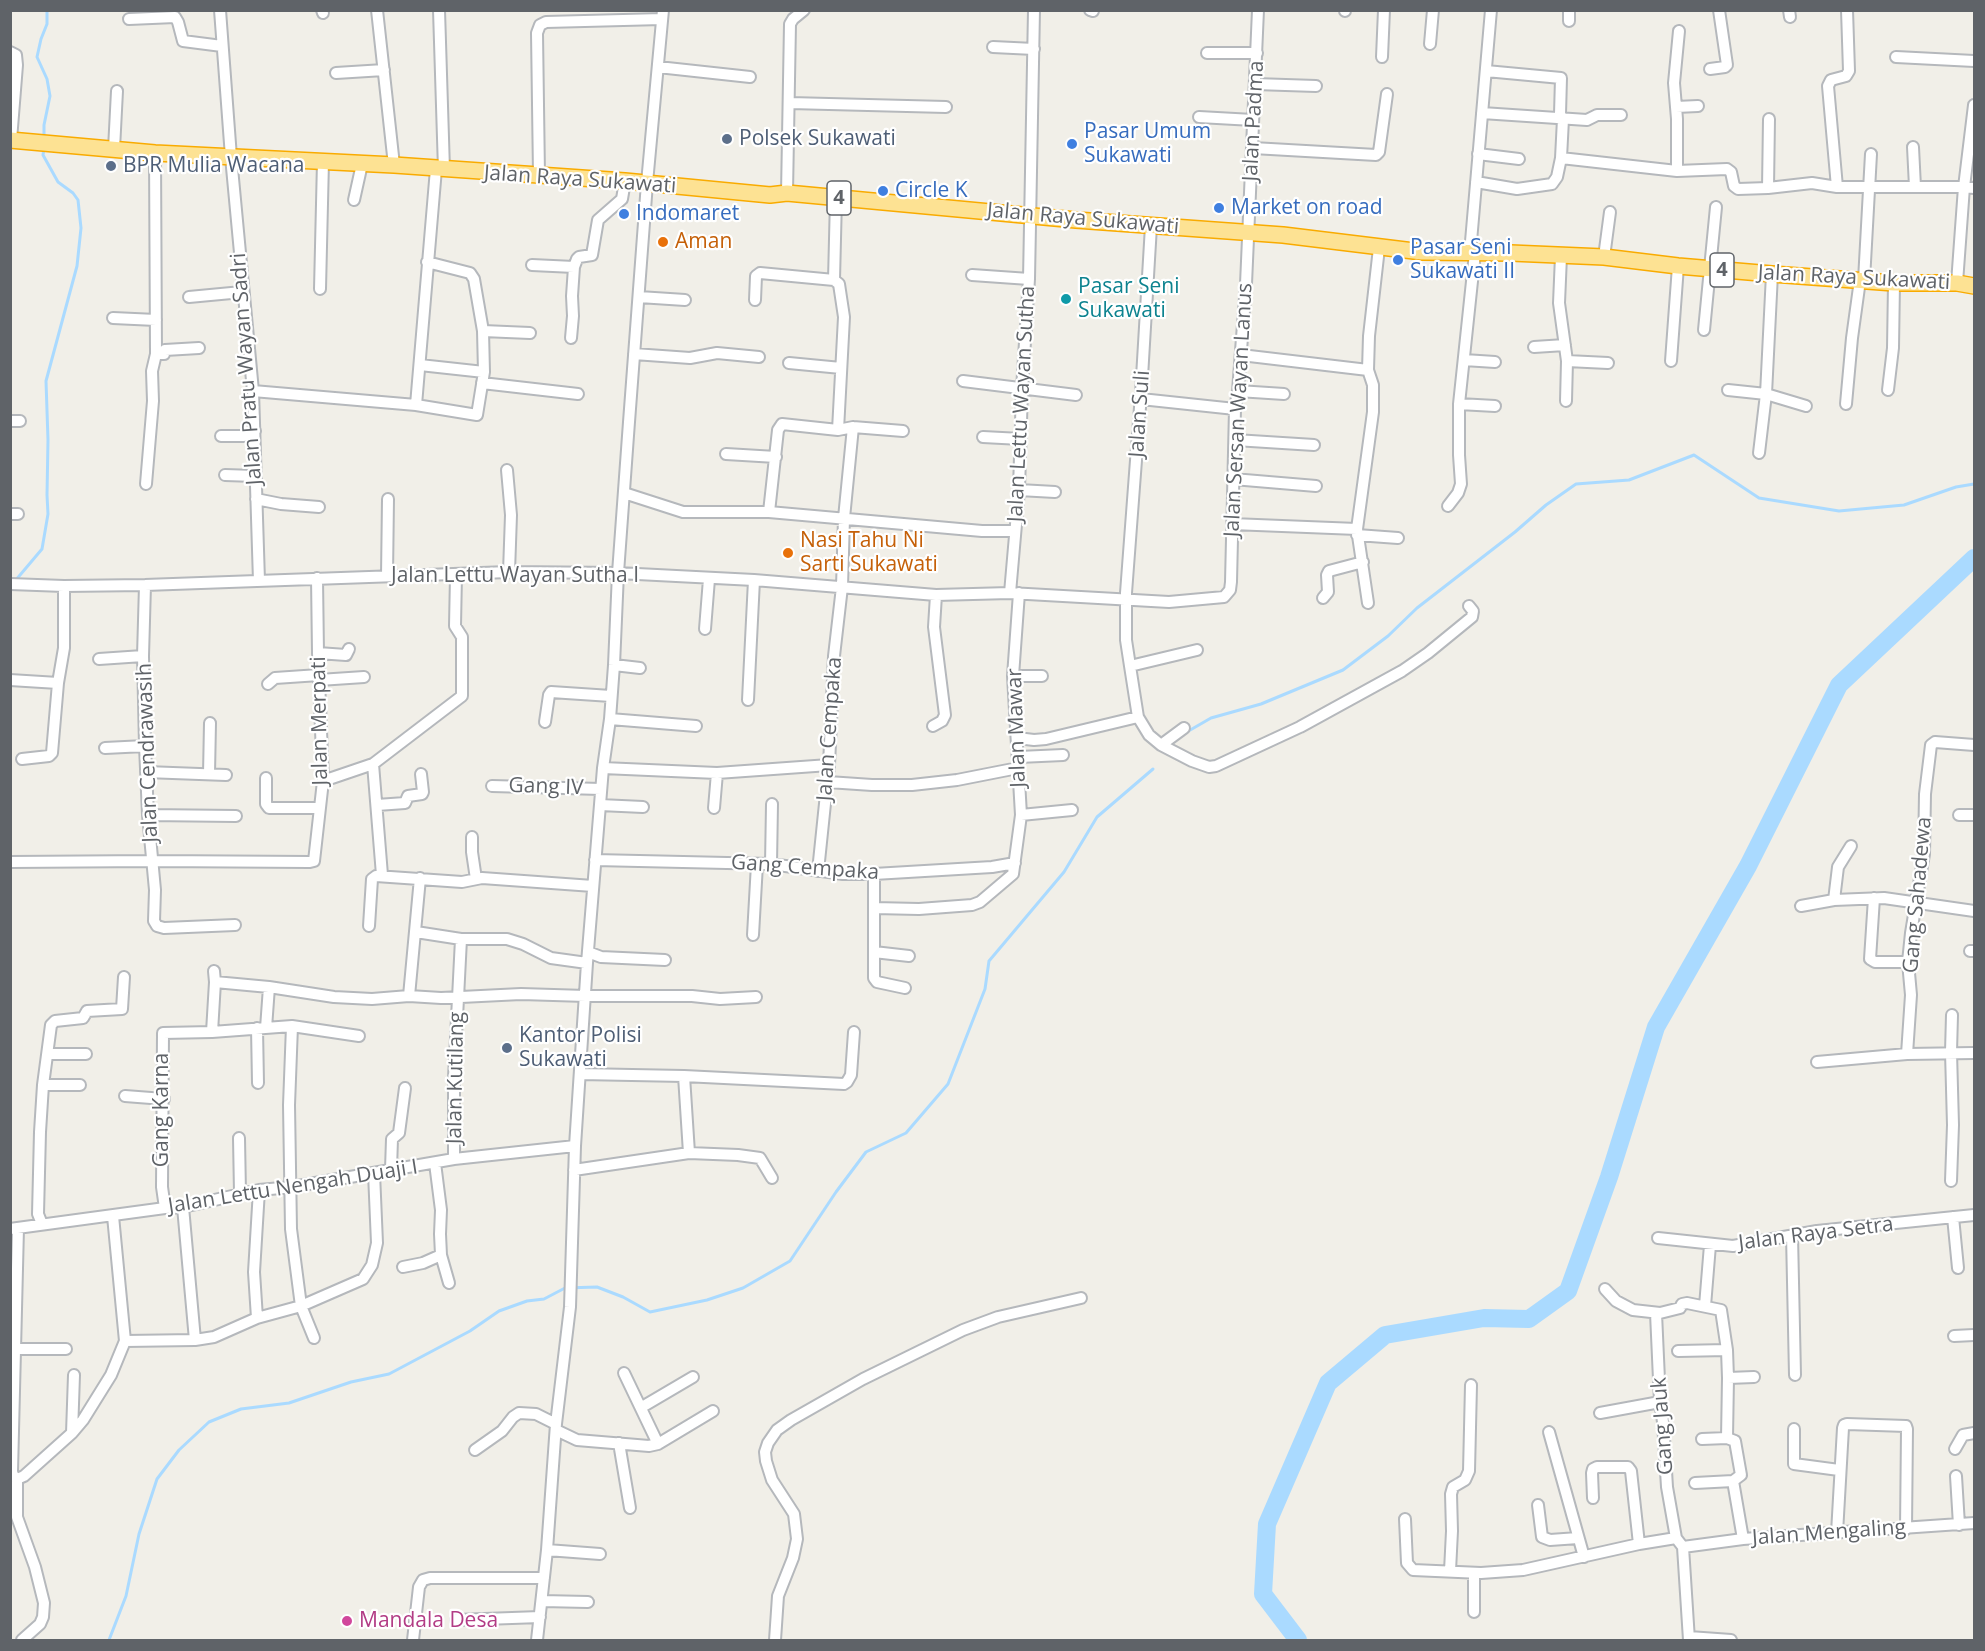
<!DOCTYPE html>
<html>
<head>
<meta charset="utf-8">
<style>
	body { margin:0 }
	#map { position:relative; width:1985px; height:1651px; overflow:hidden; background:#f1efe8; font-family:"Open Sans",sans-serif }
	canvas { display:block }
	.frame { position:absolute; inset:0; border:12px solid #5f6368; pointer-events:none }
</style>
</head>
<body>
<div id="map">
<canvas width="1985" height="1651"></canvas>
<div class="frame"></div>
</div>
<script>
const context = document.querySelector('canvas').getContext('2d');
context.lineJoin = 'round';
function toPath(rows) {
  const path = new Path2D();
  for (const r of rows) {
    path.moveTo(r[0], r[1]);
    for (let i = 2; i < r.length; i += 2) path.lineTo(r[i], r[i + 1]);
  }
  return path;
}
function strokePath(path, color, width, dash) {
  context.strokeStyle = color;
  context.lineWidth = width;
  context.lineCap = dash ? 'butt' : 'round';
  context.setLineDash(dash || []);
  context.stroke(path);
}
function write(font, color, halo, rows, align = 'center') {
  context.font = font + ' "Open Sans",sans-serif';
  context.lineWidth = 4.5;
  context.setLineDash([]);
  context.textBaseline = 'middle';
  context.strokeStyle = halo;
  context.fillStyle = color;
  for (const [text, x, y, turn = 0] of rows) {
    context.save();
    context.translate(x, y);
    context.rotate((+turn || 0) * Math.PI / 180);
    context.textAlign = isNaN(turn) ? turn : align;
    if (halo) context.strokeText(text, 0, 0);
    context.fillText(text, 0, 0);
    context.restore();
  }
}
const stream = toPath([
	[44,138,44,125,50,96,47,79,37,57,41,39,47,24,47,10],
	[15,581,42,549,48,514,47,495,48,440,46,381,77,266,81,228,78,200,73,193,58,182,43,155,44,148],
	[1185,733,1211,718,1261,704,1343,670,1388,636,1417,608,1515,532,1546,505,1576,484,1629,480,1694,455,1759,498,1839,511,1904,505,1956,487,1974,484],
	[109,1640,126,1596,139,1534,157,1479,179,1450,209,1422,241,1409,289,1403,351,1382,389,1374,470,1331,499,1311,527,1301,544,1299,565,1288,597,1287,623,1297,650,1312,707,1300,743,1288,790,1261,836,1192,866,1152,906,1133,948,1084,985,989,989,961,1064,872,1097,817,1153,769]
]);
const river = toPath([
	[1298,1640,1263,1594,1267,1524,1328,1383,1385,1335,1484,1318,1529,1319,1568,1291,1609,1177,1656,1027,1748,866,1839,685,1974,558]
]);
const minor = toPath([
	[220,10,231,157,253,391,259,581],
	[322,10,323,13],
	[377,10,394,165],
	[439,10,444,170],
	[1090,10,1093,11],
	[1789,10,1790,17],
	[1345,11,1345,10],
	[129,19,175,17,178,22,183,41,222,46],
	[1569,21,1569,10],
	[1430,44,1433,10],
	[993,47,1034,49],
	[10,52,16,55,17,65,11,140],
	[1207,53,1257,53],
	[1382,57,1384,10],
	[1896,57,1974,61],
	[658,67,750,77],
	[1710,69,1725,67,1727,65,1719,10],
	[336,73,384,70],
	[1255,84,1316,86],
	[790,103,946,107],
	[1676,107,1698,106],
	[1482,113,1587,120,1597,115,1621,115],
	[1199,117,1253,120],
	[1769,119,1768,188,1812,183,1837,187,1964,187,1974,105],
	[1913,147,1915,187],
	[1253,148,1376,155,1379,152,1387,94],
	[114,149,117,91],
	[1478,154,1519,159],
	[1561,158,1677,171,1727,169,1731,172,1734,186,1738,189,1768,188],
	[1677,171,1677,119,1674,83,1679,31],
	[539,175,537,33,540,25,546,22,662,19],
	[1476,182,1517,189,1552,184,1557,177,1561,158,1563,119,1560,114,1561,78,1486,71],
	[1837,187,1828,86,1831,80,1846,76,1849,71,1847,10],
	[787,193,790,24,793,19,804,10],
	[836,198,834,280,839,284,844,317,838,430],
	[354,200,362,164],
	[1151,226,1141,394,1126,593,1126,640,1130,666,1138,717,1149,735,1161,745,1192,761,1209,767,1216,766,1300,727,1402,671,1428,653,1472,617,1473,611,1469,606],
	[1470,253,1491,10],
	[1561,256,1559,303,1567,361,1566,401],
	[1604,257,1610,212],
	[532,265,574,267],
	[972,275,1029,279],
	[1864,280,1871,154],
	[1957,283,1964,187,1974,188],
	[320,289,323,161],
	[189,297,242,292],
	[639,297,685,300],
	[755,300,756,276,760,273,834,280],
	[113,318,156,320],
	[1704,330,1716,207],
	[483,331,530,333],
	[571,338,573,316,572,296,574,267,577,259,579,257,592,255,598,220,622,199,625,181],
	[1534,347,1565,345],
	[156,354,164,354,165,350,199,348],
	[634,354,690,358,717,353,759,357],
	[1241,355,1368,370],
	[1464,360,1495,362],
	[1567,361,1608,363],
	[1671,361,1678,266],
	[789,363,841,368],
	[420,365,484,372],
	[963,381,1076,395],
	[482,383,578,394],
	[1728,390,1766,394,1806,406],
	[1888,390,1893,348,1894,283],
	[253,391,416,405,477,415,484,372,483,331,474,279,470,273,427,262],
	[1238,391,1284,394],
	[1141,399,1235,409],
	[1459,404,1495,406],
	[1846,404,1852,338,1860,280],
	[416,405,436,169],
	[10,421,20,421],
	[221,436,244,436,255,431],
	[983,437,1021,439],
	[1235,440,1314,445],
	[1759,453,1766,394,1772,274],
	[726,454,776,457],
	[507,470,511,515,509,572],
	[225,475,255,476],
	[1233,479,1316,486],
	[146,484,153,401,152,371,156,354,155,153],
	[1019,490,1055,492],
	[624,493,683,512,769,512,982,531,1015,531],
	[256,499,281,504,319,507],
	[1448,506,1458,493,1461,484,1459,455,1459,404,1475,253],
	[769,512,778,430,782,424,838,430,853,427,903,431],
	[10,514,18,514],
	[1232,524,1357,529],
	[1357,535,1398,538],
	[387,576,388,499],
	[10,584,64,586,145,585,509,572,618,573,754,580,936,595,1010,593,1169,602,1224,597,1230,590,1231,582,1235,409,1238,391,1246,284,1258,10],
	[145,585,143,656,145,746,148,815,155,890,154,921,157,926,164,928,235,925],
	[1010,593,1019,490,1022,389,1029,279,1034,10],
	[1323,598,1328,592,1327,575,1329,571,1363,562],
	[1368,603,1357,529,1373,412,1373,385,1368,370,1369,336,1379,248],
	[705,629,709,579],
	[318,653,346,655,349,649],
	[99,659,143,656],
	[614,665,640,668],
	[1130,666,1197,650],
	[1013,676,1042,676],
	[10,680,58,683],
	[319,680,364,677],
	[268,684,275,678,319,675],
	[748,700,754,580],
	[610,719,696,726],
	[545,722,549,695,551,692,611,696],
	[933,726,942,721,945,715,934,627,936,595],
	[1017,738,1034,740,1046,739,1138,717],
	[1161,745,1184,728],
	[105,748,145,746],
	[1019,757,1063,755],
	[22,759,49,756,52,753,58,683,64,648,64,586],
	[373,764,382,875],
	[603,768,717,773,829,765],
	[146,772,226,775],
	[209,774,210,723],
	[266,778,266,804,269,808,320,808],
	[323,781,373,764,462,696,462,637,455,626,456,575],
	[828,782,872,785,912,785,957,780,1018,768],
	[492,786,601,789],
	[377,805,405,803,408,796,422,794,423,792,421,774],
	[600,805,643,807],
	[714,808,717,773],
	[148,815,236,816],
	[1021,815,1072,810],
	[1959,815,1974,815],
	[472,837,472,852,476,879],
	[595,860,771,864,843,874,874,874,992,867,1015,863],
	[10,862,153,861,310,862,314,861,323,781,318,653,317,578],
	[771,864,772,804],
	[818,871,829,765,834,656,842,587,844,518,853,427],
	[874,874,874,978,877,982,905,988],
	[1874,898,1870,959,1875,962,1908,962],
	[1834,900,1838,867,1851,846],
	[1801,906,1834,900,1884,898,1974,911],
	[874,908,919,909,972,905,980,902,1013,874,1021,815,1013,676,1019,593],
	[369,926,372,879,376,876,462,882,482,878,593,886],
	[416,932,461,939,507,939,523,944,551,958,587,963],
	[753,935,757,864],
	[1970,951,1974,951],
	[588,952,601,957,665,960],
	[874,952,909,956],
	[215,982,269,987,334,997,372,999,409,996,441,998,521,994,586,996,692,996,720,999,756,997],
	[409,996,420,878],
	[292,1026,289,1105,291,1229,301,1306,314,1338],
	[257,1028,258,1083],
	[266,1028,269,987],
	[212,1032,215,982,214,971],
	[48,1054,86,1054],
	[1907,1054,1911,995,1908,962,1911,933,1924,854,1925,794,1931,745,1935,742,1974,745],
	[1817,1062,1907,1054,1974,1053],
	[580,1074,684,1076,844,1084,847,1082,851,1075,854,1032],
	[684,1076,689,1153],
	[43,1085,80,1085],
	[125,1096,164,1099],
	[239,1138,240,1193],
	[454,1159,454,1077,461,939],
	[435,1163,441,1210,440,1234,441,1255,449,1283],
	[391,1169,392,1139,399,1133,405,1088],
	[574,1170,689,1153,738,1155,760,1158,772,1178],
	[1951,1181,1953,1125,1951,1052,1952,1015],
	[183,1207,195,1340],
	[165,1208,162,1187,163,1033,212,1032,292,1026,359,1036],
	[113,1216,125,1341],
	[1953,1217,1958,1268],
	[42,1224,38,1214,40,1132,43,1085,51,1025,55,1021,83,1018,87,1011,122,1009,124,977],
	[10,1229,165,1208,183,1207,259,1190,292,1187,454,1159,575,1146],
	[1792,1235,1795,1375],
	[1658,1238,1733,1246,1817,1231,1974,1215],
	[403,1267,423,1263,441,1255],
	[1605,1289,1616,1301,1633,1310,1660,1313,1680,1308,1682,1304,1687,1303,1721,1310,1727,1350,1728,1378,1727,1438],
	[1705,1306,1710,1245],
	[1656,1313,1660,1402,1663,1422,1667,1487,1676,1538],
	[257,1318,254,1272,259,1190],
	[1954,1336,1974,1335],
	[16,1349,66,1349],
	[1678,1351,1727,1350],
	[1728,1378,1754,1377],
	[642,1407,693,1377],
	[1600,1413,1660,1402],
	[1794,1429,1794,1464,1839,1470],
	[556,1430,577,1440,649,1446,658,1444,624,1373],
	[1549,1432,1584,1557],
	[72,1433,74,1375],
	[619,1443,630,1508],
	[658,1444,713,1411],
	[1955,1449,1963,1435,1974,1433],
	[475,1450,502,1431,513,1417,519,1413,536,1414,556,1424],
	[1956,1476,1959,1525],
	[17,1479,24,1476,72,1433,83,1420,111,1375,125,1341,195,1340,214,1337,257,1318,301,1306,363,1279,372,1265,377,1243,374,1173],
	[17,1479,14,1477,12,1472,18,1228],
	[17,1479,17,1517,35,1567,44,1603,43,1617,40,1624,22,1640],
	[1733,1481,1743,1539],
	[1695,1483,1733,1481,1741,1475,1735,1441,1727,1438,1702,1439],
	[1593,1498,1592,1473,1593,1469,1597,1467,1628,1467,1631,1471,1639,1544],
	[1538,1505,1542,1537,1550,1540,1578,1538],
	[1405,1519,1407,1563,1413,1570,1481,1573,1523,1570,1639,1544,1676,1538,1683,1547],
	[1837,1533,1843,1428,1844,1425,1847,1424,1906,1426,1907,1429,1906,1529],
	[1683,1547,1743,1539,1974,1523],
	[1683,1547,1689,1640],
	[547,1550,600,1554],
	[1450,1571,1452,1531,1451,1494,1453,1487,1465,1480,1469,1471,1471,1385],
	[542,1601,588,1602],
	[1474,1612,1474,1573],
	[456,1620,540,1617],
	[1689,1637,1731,1640],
	[413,1640,419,1587,423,1580,430,1578,544,1578],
	[537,1640,547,1550,556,1424,570,1307,575,1146,587,963,603,768,610,719,614,665,618,573,629,422,647,183,663,10],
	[775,1640,778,1596,793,1558,797,1539,794,1514,772,1480,766,1461,765,1452,768,1443,777,1430,791,1420,863,1379,963,1330,998,1317,1081,1298]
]);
const highway = toPath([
	[10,140,155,153,394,165,625,181,770,195,787,193,1076,220,1283,235,1422,252,1511,253,1604,257,1678,266,1772,274,1894,283,1957,283,1974,286]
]);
const markers = [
	[727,139,6,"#5c6f8a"],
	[1072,144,6,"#3f7fe0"],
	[111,166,6,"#5c6f8a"],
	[883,191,6,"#3f7fe0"],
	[1219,208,6,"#3f7fe0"],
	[624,214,6,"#3f7fe0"],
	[663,242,6,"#e8710a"],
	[1398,260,6,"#3f7fe0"],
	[1066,299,6,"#0f9aa8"],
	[788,553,6,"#e8710a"],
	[507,1048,6,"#5c6f8a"],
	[347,1621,6,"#d1479c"]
];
const shields = [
	[839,198,24],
	[1722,270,24]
];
const shieldNames = [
	["4",839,198],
	["4",1722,270]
];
const streetNames = [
	["Jalan Padma",1254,121,-87],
	["Jalan Raya Sukawati",580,180,4],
	["Jalan Raya Sukawati",1083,219,5],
	["Jalan Raya Sukawati",1854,278,3],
	["Jalan Pratu Wayan Sadri",247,369,-94],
	["Jalan Lettu Wayan Sutha",1022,404,-87],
	["Jalan Sersan Wayan Lanus",1239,410,-87],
	["Jalan Suli",1140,414,-86],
	["Jalan Lettu Wayan Sutha I",515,576],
	["Jalan Merpati",320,721,-91],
	["Jalan Mawar",1017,728,-92],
	["Jalan Cempaka",830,729,-86],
	["Jalan Cendrawasih",148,753,-92],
	["Gang IV",546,787,2],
	["Gang Cempaka",805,868,4],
	["Gang Sahadewa",1918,895,-85],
	["Jalan Kutilang",456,1078,-89],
	["Gang Karna",162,1110,-90],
	["Jalan Lettu Nengah Duaji I",293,1187,-9],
	["Jalan Raya Setra",1816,1234,-7],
	["Gang Jauk",1663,1426,-94],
	["Jalan Mengaling",1829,1533,-4]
];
const shopNames = [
	["Pasar Umum",1084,132],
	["Sukawati",1084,156],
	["Circle K",895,191],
	["Market on road",1231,208],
	["Indomaret",636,214],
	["Pasar Seni",1410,248],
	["Sukawati II",1410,272]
];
const serviceNames = [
	["Polsek Sukawati",739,139],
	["BPR Mulia Wacana",123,166],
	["Kantor Polisi",519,1036],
	["Sukawati",519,1060]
];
const foodNames = [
	["Aman",675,242],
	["Nasi Tahu Ni",800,541],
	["Sarti Sukawati",800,565]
];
const cultureNames = [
	["Pasar Seni",1078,287],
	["Sukawati",1078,311]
];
const hotelNames = [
	["Mandala Desa",359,1621]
];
strokePath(stream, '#aadaff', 3);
strokePath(river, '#aadaff', 18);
strokePath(minor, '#b5b8bc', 14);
strokePath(highway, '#f9ab00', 18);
strokePath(minor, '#fff', 10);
strokePath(highway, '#fde293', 15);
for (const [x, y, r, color] of markers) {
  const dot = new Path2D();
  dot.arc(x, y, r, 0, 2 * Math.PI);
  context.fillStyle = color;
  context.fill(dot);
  strokePath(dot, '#fff', 2);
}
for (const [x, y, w] of shields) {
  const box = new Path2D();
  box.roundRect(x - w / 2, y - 17, w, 34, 4.5);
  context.fillStyle = '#fff';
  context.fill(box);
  strokePath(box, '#5f6368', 1.5);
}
write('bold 20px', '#5f6368', null, shieldNames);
write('21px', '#5f6368', '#fff', streetNames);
write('21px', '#366cbe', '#fff', shopNames, 'left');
write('21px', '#4e5e75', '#fff', serviceNames, 'left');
write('21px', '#c56008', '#fff', foodNames, 'left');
write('21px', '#0d838f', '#fff', cultureNames, 'left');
write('21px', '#b23c85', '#fff', hotelNames, 'left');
</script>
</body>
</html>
